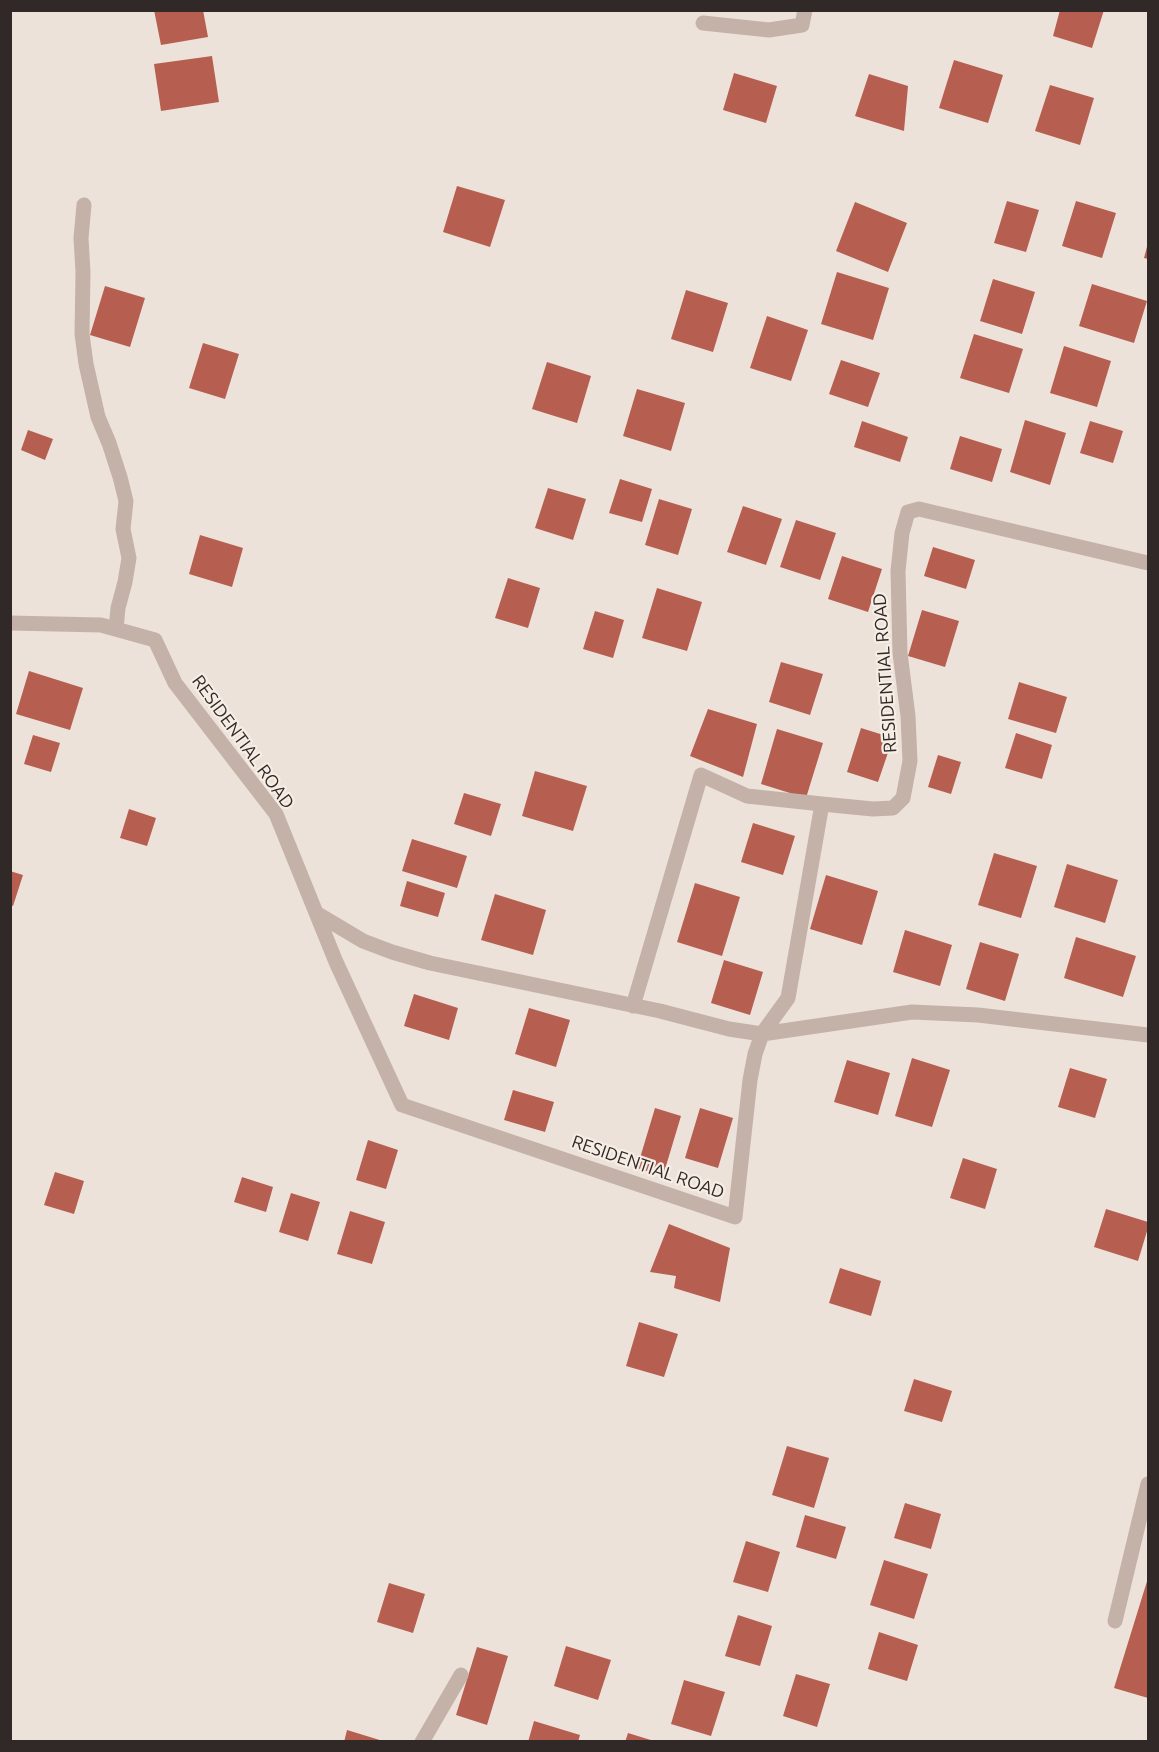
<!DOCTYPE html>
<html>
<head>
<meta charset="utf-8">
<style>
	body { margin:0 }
	#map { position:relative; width:1159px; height:1752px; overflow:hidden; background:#ede2da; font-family:Ubuntu,sans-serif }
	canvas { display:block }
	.frame { position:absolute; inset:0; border:12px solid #312927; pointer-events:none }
</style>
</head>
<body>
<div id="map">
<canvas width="1159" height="1752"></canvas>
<div class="frame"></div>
</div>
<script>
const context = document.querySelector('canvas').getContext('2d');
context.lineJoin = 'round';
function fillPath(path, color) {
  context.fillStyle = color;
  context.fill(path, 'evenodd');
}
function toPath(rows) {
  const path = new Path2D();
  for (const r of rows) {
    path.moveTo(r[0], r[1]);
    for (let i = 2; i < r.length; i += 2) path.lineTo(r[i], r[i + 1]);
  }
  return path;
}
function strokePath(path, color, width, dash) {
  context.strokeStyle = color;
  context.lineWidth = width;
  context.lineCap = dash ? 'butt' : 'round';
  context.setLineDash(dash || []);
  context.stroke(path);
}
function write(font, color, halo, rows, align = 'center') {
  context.font = font + ' Ubuntu,sans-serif';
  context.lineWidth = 4.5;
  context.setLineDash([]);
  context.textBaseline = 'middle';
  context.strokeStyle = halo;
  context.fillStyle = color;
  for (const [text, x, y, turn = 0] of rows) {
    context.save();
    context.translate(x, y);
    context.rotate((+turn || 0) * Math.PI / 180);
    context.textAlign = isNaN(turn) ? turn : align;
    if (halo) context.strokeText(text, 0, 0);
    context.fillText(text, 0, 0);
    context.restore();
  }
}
const building = toPath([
	[154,10,203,10,208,37,161,45],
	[1060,10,1104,10,1092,48,1053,36],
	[212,56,219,102,161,111,154,64],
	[954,60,1003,75,988,123,939,108],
	[734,73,777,86,766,123,723,110],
	[869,74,908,86,904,131,855,116],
	[1050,85,1094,98,1080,145,1035,131],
	[457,186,505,200,490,247,443,232],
	[1007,201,1039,210,1026,252,994,243],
	[1076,201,1116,213,1102,258,1062,246],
	[855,202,907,223,888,272,836,251],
	[1148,243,1148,259,1144,258],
	[837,272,889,288,873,340,821,324],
	[993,279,1035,292,1022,334,980,321],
	[1092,284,1147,301,1134,343,1079,326],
	[105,286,145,298,130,347,90,335],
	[686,290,728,303,713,352,671,339],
	[767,316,808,330,791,381,750,368],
	[974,334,1023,349,1009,393,960,378],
	[203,343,239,354,225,399,189,388],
	[1064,346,1111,361,1097,407,1050,393],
	[841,360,880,373,868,407,829,394],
	[547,362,591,376,577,423,532,409],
	[637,389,685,403,671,451,623,436],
	[1025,420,1066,433,1050,485,1010,472],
	[862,421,908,437,900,462,854,447],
	[1090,421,1123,431,1113,463,1080,453],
	[28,430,53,439,45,460,21,450],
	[960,436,1002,449,992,482,950,469],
	[620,479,652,489,642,522,609,513],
	[548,488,586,499,573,540,535,528],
	[659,499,692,509,678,555,645,545],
	[743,506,782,519,766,565,727,552],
	[796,520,836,533,820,580,780,567],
	[200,535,243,548,232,587,189,574],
	[933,547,975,560,966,589,924,576],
	[842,556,882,569,868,612,828,599],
	[508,578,540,588,528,628,495,618],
	[657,588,702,602,687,651,642,638],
	[922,610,959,621,945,667,908,656],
	[595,611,624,620,613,658,583,649],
	[781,662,823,674,810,715,769,702],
	[29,671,83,688,70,730,16,714],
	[1019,682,1067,697,1056,733,1008,719],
	[708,709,757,724,743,777,690,756],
	[861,728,893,738,878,782,847,772],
	[777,729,823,743,806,798,761,784],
	[1016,733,1052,745,1042,779,1005,768],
	[33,735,60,743,51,772,24,764],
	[938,755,961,762,951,794,928,787],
	[535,771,587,786,573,831,522,816],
	[464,793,501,804,491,836,454,824],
	[129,809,156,818,147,846,120,838],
	[753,823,795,836,783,875,741,862],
	[412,839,467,856,457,888,402,871],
	[994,853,1037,866,1021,918,978,905],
	[1067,864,1118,880,1105,923,1054,907],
	[10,871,23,875,13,906,10,905],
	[826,875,878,891,862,945,810,929],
	[407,881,445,893,438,917,400,906],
	[695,883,740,897,722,956,677,942],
	[495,894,546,910,533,955,481,940],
	[905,930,952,945,940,986,893,972],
	[1076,937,1136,956,1123,997,1064,978],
	[980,942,1019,954,1005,1001,966,989],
	[724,960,763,972,750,1015,711,1003],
	[414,994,458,1008,449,1040,404,1026],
	[529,1008,570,1020,556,1067,515,1054],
	[912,1058,950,1070,932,1127,895,1116],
	[847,1060,890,1073,878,1115,834,1102],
	[1070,1068,1107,1079,1095,1118,1058,1107],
	[513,1090,554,1102,545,1132,504,1120],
	[655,1108,681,1116,663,1176,637,1168],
	[700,1108,733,1118,718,1168,685,1158],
	[368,1140,398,1150,386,1189,356,1180],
	[963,1158,997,1169,985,1209,950,1198],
	[55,1172,84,1181,74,1214,44,1205],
	[242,1177,273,1187,266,1212,234,1202],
	[291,1193,320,1202,308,1241,279,1232],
	[1106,1209,1148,1222,1148,1228,1138,1261,1094,1247],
	[350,1211,385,1222,372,1264,337,1254],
	[669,1224,730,1248,720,1302,674,1288,676,1276,650,1272],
	[840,1268,881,1281,871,1316,829,1303],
	[639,1322,678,1334,664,1377,626,1366],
	[914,1379,952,1391,942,1422,904,1411],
	[787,1446,829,1458,814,1508,772,1495],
	[905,1503,941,1514,931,1549,894,1538],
	[805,1515,846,1527,836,1559,796,1547],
	[746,1541,780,1552,768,1592,733,1582],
	[884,1560,928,1574,914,1619,870,1605],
	[1148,1578,1148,1698,1114,1688],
	[389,1583,425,1594,413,1633,377,1622],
	[738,1615,772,1626,760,1666,725,1656],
	[879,1632,918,1645,907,1681,868,1669],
	[566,1646,611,1660,598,1700,554,1686],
	[477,1647,508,1656,487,1725,456,1715],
	[796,1674,830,1684,817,1727,783,1716],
	[684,1680,725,1692,711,1736,671,1724],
	[534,1721,580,1735,578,1742,528,1742],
	[347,1730,383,1741,383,1742,344,1742],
	[628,1733,654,1741,654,1742,625,1742]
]);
const minor = toPath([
	[703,23,769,30,802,25,805,10],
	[84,205,81,238,83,272,82,334,86,364,98,417,109,443,120,477,126,501,123,529,129,558,125,582,118,608,116,629],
	[10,623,101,625,155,640,175,683,276,814,336,962,402,1105,735,1217,750,1080,755,1054,762,1034,788,998,822,804,873,809,893,808,903,798,910,761,908,716,900,653,898,571,902,533,908,512,919,509,1148,563],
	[316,913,363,941,392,952,430,963,660,1011,729,1029,762,1034,912,1012,978,1015,1148,1035],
	[633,1006,701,775,747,796,822,804],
	[1115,1621,1148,1484],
	[422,1742,461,1675]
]);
const streetNames = [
	["RESIDENTIAL ROAD",885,673,-94],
	["RESIDENTIAL ROAD",243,742,54],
	["RESIDENTIAL ROAD",648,1167,19]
];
fillPath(building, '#b65f50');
strokePath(minor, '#c4b2a8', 15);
write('18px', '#312927', '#f6ede5', streetNames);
</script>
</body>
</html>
